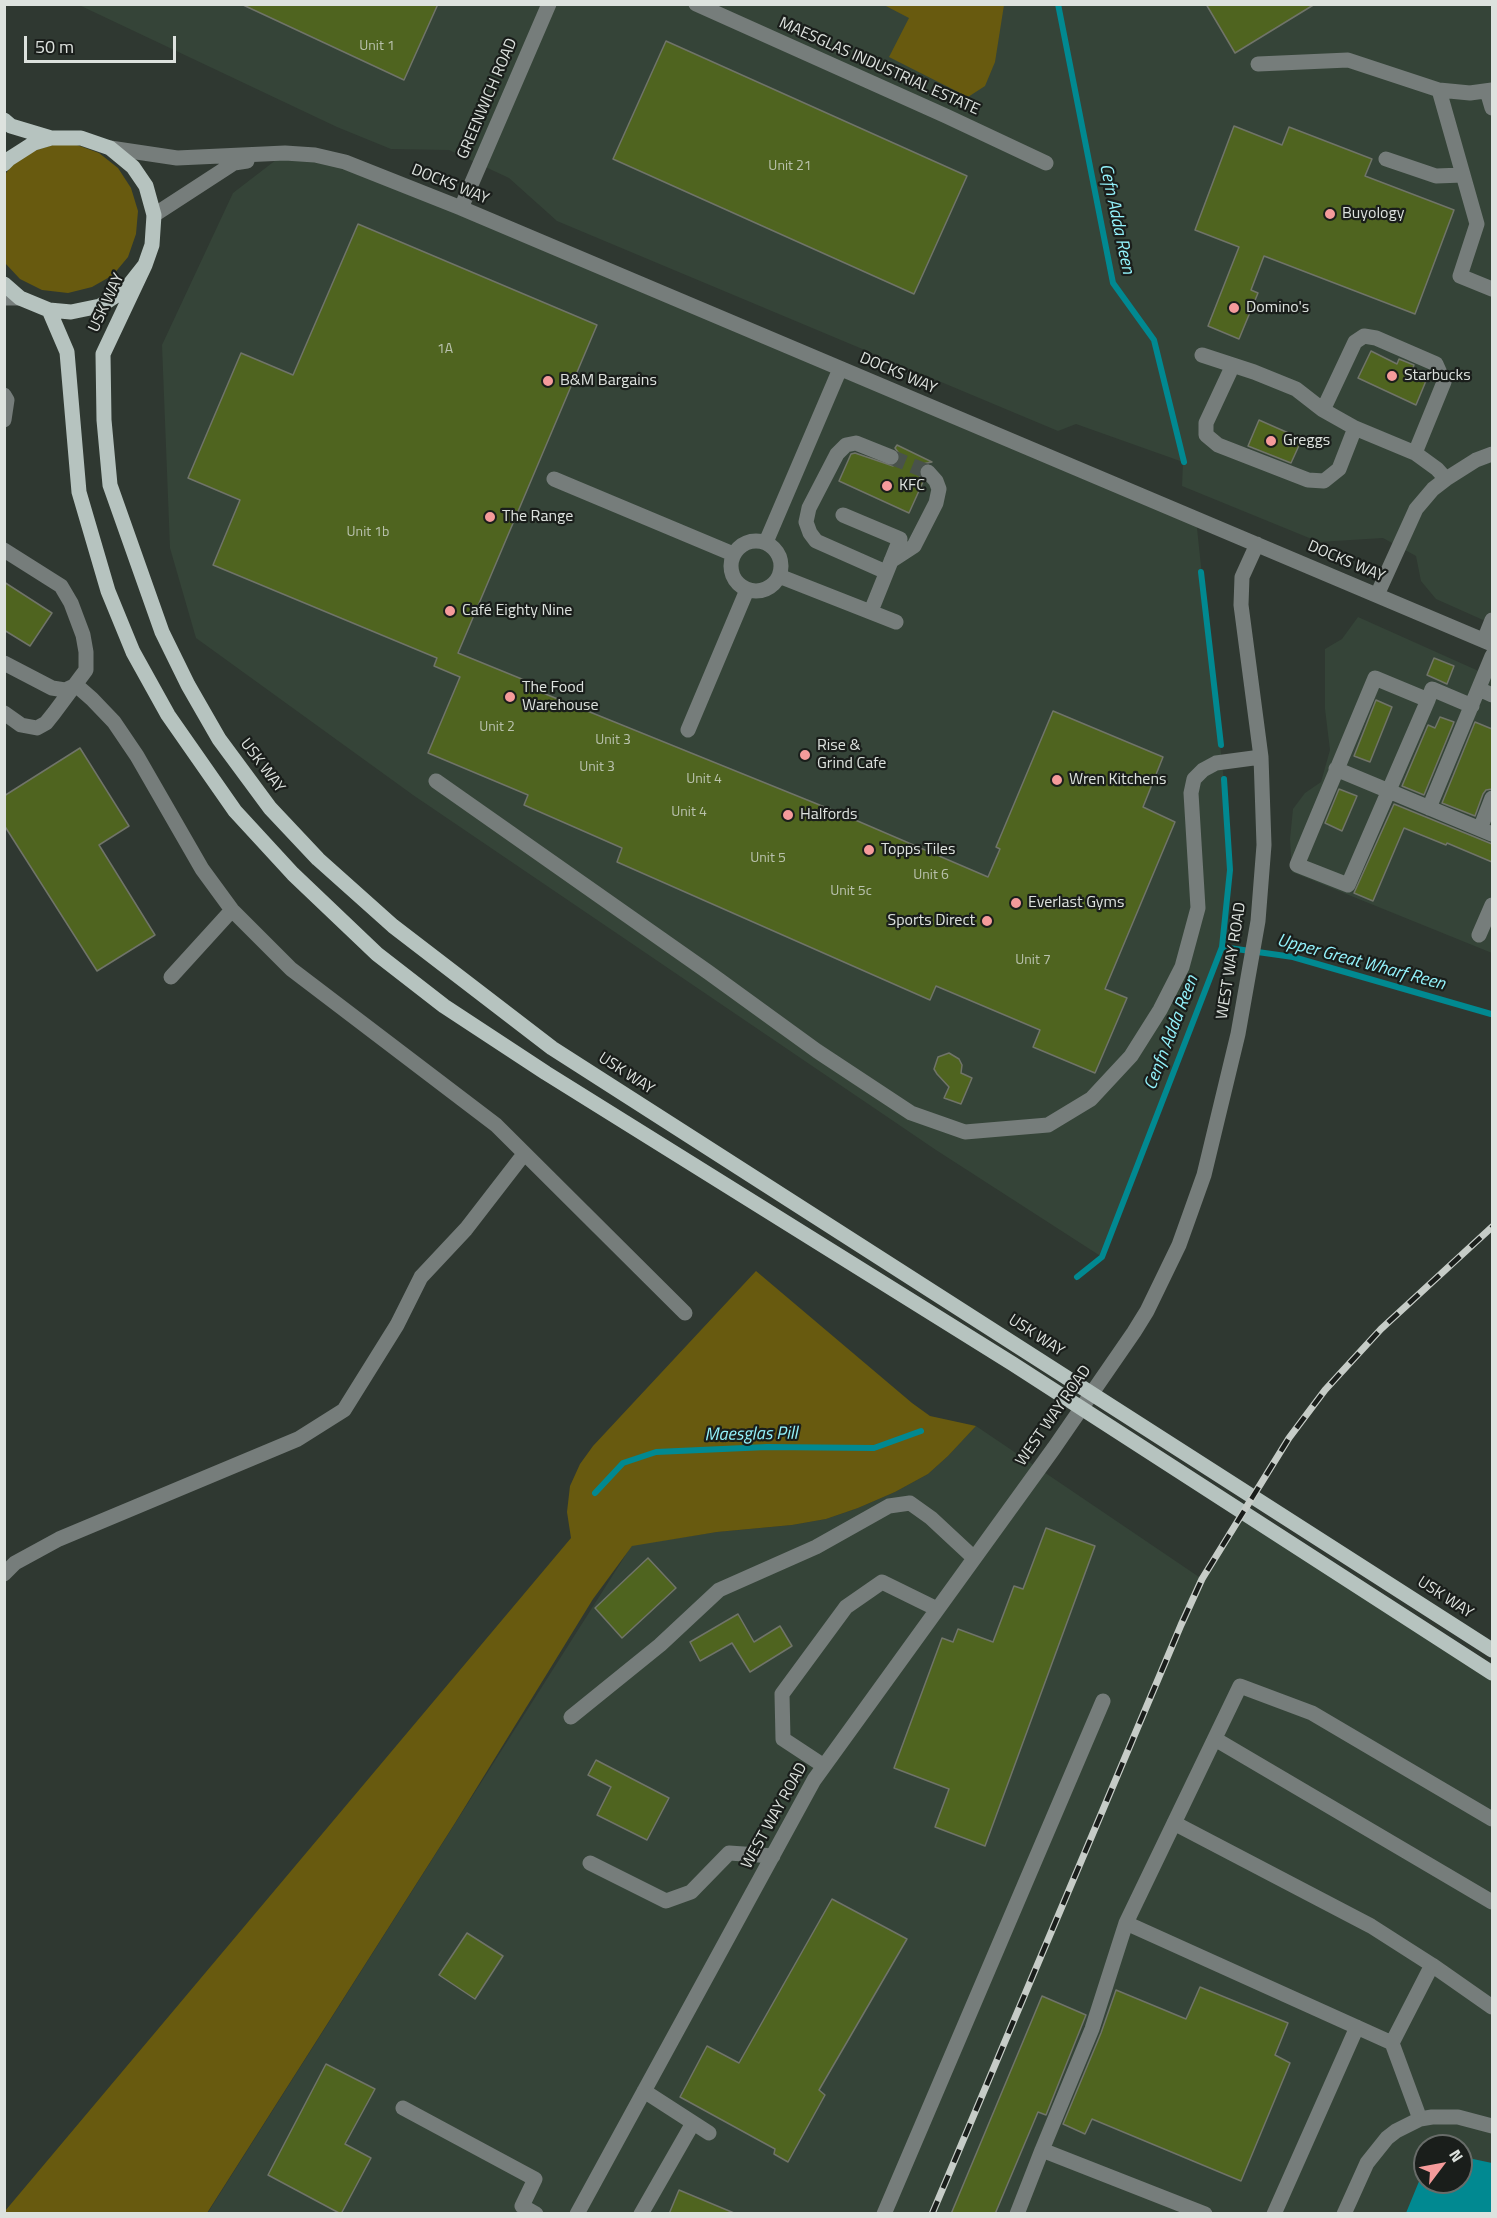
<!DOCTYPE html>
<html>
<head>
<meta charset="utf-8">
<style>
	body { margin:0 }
	#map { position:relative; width:1497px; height:2218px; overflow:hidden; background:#2f3831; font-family:"Titillium Web",sans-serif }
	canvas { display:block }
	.frame { position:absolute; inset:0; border:6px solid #dde2de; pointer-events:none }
	.north { position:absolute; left:1413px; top:2134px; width:60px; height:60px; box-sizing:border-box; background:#1a1e1b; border:2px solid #686c69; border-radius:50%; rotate:58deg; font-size:16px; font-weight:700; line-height:24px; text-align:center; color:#dde2de }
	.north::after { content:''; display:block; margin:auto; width:21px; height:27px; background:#f59b9b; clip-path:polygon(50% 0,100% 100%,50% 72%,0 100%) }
	.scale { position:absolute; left:24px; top:36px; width:152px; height:27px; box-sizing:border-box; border:3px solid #dde2de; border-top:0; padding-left:8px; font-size:18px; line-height:21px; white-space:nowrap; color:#dde2de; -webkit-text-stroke:4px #1a1e1b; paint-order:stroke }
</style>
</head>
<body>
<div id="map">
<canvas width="1497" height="2218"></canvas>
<div class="frame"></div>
<div class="north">N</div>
<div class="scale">50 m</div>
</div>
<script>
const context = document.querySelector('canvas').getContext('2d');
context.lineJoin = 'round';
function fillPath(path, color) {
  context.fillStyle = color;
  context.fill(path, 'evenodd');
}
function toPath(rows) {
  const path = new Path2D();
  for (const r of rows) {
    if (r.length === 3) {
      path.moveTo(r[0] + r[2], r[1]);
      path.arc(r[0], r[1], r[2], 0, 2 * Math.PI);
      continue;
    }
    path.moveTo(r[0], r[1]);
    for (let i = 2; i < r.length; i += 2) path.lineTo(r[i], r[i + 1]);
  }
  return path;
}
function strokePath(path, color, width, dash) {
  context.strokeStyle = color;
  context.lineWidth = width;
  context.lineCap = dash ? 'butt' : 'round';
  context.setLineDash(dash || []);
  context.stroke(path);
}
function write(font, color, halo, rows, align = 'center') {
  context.font = font + ' "Titillium Web",sans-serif';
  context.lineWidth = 4.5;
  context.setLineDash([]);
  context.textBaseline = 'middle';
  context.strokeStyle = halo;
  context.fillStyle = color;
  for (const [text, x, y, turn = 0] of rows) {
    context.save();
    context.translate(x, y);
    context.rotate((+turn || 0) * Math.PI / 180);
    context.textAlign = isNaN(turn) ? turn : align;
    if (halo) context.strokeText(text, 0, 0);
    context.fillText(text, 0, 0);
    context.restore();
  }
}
const built = toPath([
	[79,5,1492,5,1492,624,1436,599,1421,581,1416,556,1383,538,1319,542,1182,486,1183,462,1076,424,1058,431,557,221,509,178,449,150,391,149,337,127],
	[285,153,315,155,1196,519,1227,809,1230,870,1222,947,1102,1257,936,1150,413,795,196,638,170,548,162,345,233,193],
	[1358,617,1492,677,1492,953,1292,872,1290,839,1293,809,1305,793,1321,782,1330,750,1325,709,1325,649,1342,639],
	[976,1426,1202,1579,1244,1513,1492,1673,1492,2213,207,2214,632,1545,717,1532,792,1525,826,1519,858,1508,895,1492,928,1474,948,1456],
	[1425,2146,1461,2146,1461,2182,1425,2182]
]);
const green = toPath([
	[884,5,1004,5,995,62,985,86,968,97,889,57,909,18],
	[53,145,77,145,99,153,118,168,131,188,138,211,136,234,128,257,113,275,92,287,68,293,42,290,20,279,5,263,5,175,10,167,30,152],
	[756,1271,912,1403,930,1416,976,1426,948,1456,928,1474,895,1492,858,1508,826,1519,792,1525,717,1532,632,1546,593,1599,455,1823,207,2213,5,2213,5,2211,571,1538,567,1512,570,1486,580,1464,593,1446]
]);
const water = toPath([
	[1473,2159,1492,2163,1492,2213,1406,2213,1420,2179,1425,2174,1425,2182,1461,2182,1461,2160]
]);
const stream = toPath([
	[1058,4,1113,283,1154,340,1184,462],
	[1201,572,1221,745],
	[1222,947,1293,957,1491,1014],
	[1077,1277,1102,1257,1222,947,1230,870,1224,779],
	[595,1493,623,1463,656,1452,767,1447,874,1448,921,1431]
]);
const building = toPath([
	[241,4,438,4,404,80,241,4],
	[1206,4,1315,4,1235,53,1206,4],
	[666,41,967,176,914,294,613,159,666,41],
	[1234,126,1282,145,1289,127,1372,159,1365,176,1454,210,1415,314,1264,256,1251,290,1258,293,1239,339,1208,326,1239,247,1195,230,1234,126],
	[358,224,597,325,458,653,534,684,533,689,832,810,988,877,1000,849,996,847,1053,711,1163,757,1143,807,1175,822,1105,989,1127,998,1095,1073,1033,1047,1040,1030,936,986,930,1000,617,862,622,848,524,805,528,795,428,753,460,677,434,666,437,658,213,565,240,500,188,478,241,353,293,375,358,224],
	[1371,351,1397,364,1399,359,1414,365,1413,368,1428,376,1416,405,1358,378,1371,351],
	[1259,420,1302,439,1291,463,1248,446,1259,420],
	[897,445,932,462,922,464,919,468,919,475,923,482,909,513,839,481,851,454,855,453,893,466,900,460,900,455,895,448,897,445],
	[4,582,52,613,30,646,4,630,4,582],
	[1434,658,1454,666,1447,684,1427,675,1434,658],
	[1376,700,1392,707,1370,762,1354,756,1376,700],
	[1440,717,1454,722,1424,795,1402,786,1428,725,1435,728,1440,717],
	[1475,722,1492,729,1492,789,1486,790,1483,794,1475,816,1442,803,1475,722],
	[80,748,129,826,99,845,155,935,97,971,4,825,4,796,80,748],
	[1339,789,1357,796,1342,831,1325,823,1339,789],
	[1394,804,1492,844,1492,862,1447,843,1446,845,1404,828,1373,901,1354,893,1394,804],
	[949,1053,959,1059,962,1065,961,1073,972,1078,961,1104,944,1098,949,1087,937,1074,934,1069,938,1057,949,1053],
	[1046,1528,1095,1546,985,1846,935,1827,949,1789,894,1768,942,1638,953,1642,958,1629,993,1642,1014,1586,1023,1589,1046,1528],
	[648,1558,676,1588,622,1638,595,1608,648,1558],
	[738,1614,754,1642,780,1626,792,1646,750,1672,732,1643,700,1661,690,1642,738,1614],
	[596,1760,669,1798,647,1840,597,1815,611,1787,588,1775,596,1760],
	[832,1899,907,1939,819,2090,825,2095,788,2162,774,2154,775,2149,680,2097,707,2046,739,2063,832,1899],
	[467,1933,503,1956,475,1999,439,1975,467,1933],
	[1200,1987,1288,2023,1275,2055,1290,2063,1241,2181,1092,2119,1085,2134,1063,2124,1101,2033,1116,1990,1186,2019,1200,1987],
	[1042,1996,1086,2015,1046,2115,1038,2112,995,2214,951,2214,1042,1996],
	[326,2064,375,2089,345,2144,371,2158,341,2214,268,2175,326,2064],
	[679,2190,734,2213,734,2214,669,2214,679,2190]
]);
const minorTunnel = toPath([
	[891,457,928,472]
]);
const minor = toPath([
	[696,4,946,116,1046,163],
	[1258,64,1348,60,1439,90,1470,93,1492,90],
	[1439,90,1477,224,1460,276,1492,289],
	[1487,91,1492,108],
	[110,148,177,158,285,153,315,155,345,162,461,208,1492,644],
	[1386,159,1436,176,1463,175],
	[461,208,549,4],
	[154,215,234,163,247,161],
	[4,298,20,298],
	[1202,355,1254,372,1296,389,1323,410,1355,428,1415,453,1437,469,1446,479],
	[1233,365,1206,423,1206,435,1218,445,1308,480,1324,481,1339,469,1355,428],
	[4,395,7,400,4,420],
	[1323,410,1355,342,1364,336,1376,338,1436,364,1444,382,1415,453],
	[554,479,733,554],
	[843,515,900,539,871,611],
	[756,566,25],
	[766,542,840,369],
	[4,550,61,586,71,603,83,635,86,652,86,670,54,713,46,723,37,728,21,725,4,713],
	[891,561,914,546,936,503,939,489,936,481,928,472],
	[886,572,816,541,810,533,806,522,809,508,837,454,846,445,856,443,891,457],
	[779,576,896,622],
	[1377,595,1416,509,1433,489,1446,479,1476,460,1492,454],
	[1484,640,1492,620],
	[4,663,52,688,65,690,76,685,92,699,114,722,137,756,202,869,232,910,291,969,496,1125,685,1313],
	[1375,678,1428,700,1348,885,1297,865,1375,678],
	[1479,689,1492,695],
	[1428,700,1432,689,1472,706],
	[688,730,747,590],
	[1336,769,1492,834],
	[436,781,708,972,817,1051,911,1113,965,1132,1048,1125,1091,1099,1131,1056,1160,1010,1182,967,1198,908,1191,793,1194,779,1203,770,1216,763,1261,757],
	[1429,808,1492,656],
	[1480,829,1492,798],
	[1479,935,1492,905],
	[171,977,232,910],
	[4,1574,15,1563,59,1539,298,1439,344,1410,397,1325,421,1277,466,1229,524,1154],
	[571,1717,660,1645,719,1590,816,1547,889,1506,910,1503,931,1518,974,1558],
	[1215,1739,1492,1902],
	[824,1766,783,1739,782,1694,846,1607,882,1582,937,1609],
	[1174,1823,1371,1926,1432,1965,1492,2007],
	[590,1863,666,1901,691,1892,729,1853,773,1856],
	[1126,1923,1240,1686,1312,1713,1492,1819],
	[1392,2043,1432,1965],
	[644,2091,709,2133],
	[403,2108,535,2179,522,2206,536,2214],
	[577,2214,814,1780,1054,1448,1134,1332,1147,1311,1179,1245,1204,1175,1238,1034,1258,921,1264,845,1261,757,1241,605,1242,577,1257,544],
	[641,2214,693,2123],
	[884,2214,1103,1701],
	[1017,2214,1042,2150],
	[1205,2214,1042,2150,1092,2029,1126,1923,1392,2043,1420,2119],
	[1274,2214,1357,2027],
	[1344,2214,1367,2163,1387,2138,1396,2131,1420,2119,1432,2117,1458,2117,1492,2126]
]);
const major = toPath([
	[4,120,11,126,51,138],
	[4,164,9,159,34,143,51,138,81,138,110,148,133,167,146,186,154,215,152,245,145,265,126,289,100,306,71,312,49,310,20,298,4,284],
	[145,265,103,354,104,420,110,485,162,632,188,685,219,739,270,808,318,859,393,926,552,1048,1492,1650],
	[49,310,67,352,79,492,108,591,133,652,168,715,235,811,293,874,377,954,444,1006,546,1073,1013,1364,1492,1673]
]);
const rail = toPath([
	[932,2214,1181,1625,1202,1579,1289,1438,1325,1390,1381,1329,1492,1227]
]);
const markers = [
	[1330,214,6,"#f59b9b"],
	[1234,308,6,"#f59b9b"],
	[1392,376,6,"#f59b9b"],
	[548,381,6,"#f59b9b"],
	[1271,441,6,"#f59b9b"],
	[887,486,6,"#f59b9b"],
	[490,517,6,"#f59b9b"],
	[450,611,6,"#f59b9b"],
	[510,697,6,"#f59b9b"],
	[805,755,6,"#f59b9b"],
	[1057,780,6,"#f59b9b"],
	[788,815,6,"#f59b9b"],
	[869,850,6,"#f59b9b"],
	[1016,903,6,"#f59b9b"],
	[987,921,6,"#f59b9b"]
];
const numberNames = [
	["Unit 1",377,47],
	["Unit 21",790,167],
	["1A",445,350],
	["Unit 1b",368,533],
	["Unit 2",497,728],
	["Unit 3",613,741],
	["Unit 3",597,768],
	["Unit 4",704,780],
	["Unit 4",689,813],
	["Unit 5",768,859],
	["Unit 6",931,876],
	["Unit 5c",851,892],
	["Unit 7",1033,961]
];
const streetNames = [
	["MAESGLAS INDUSTRIAL ESTATE",879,67,24],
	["GREENWICH ROAD",488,99,-67],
	["DOCKS WAY",450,185,22],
	["USK WAY",107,303,-65],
	["DOCKS WAY",898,374,23],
	["DOCKS WAY",1346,562,23],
	["USK WAY",262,766,53],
	["WEST WAY ROAD",1232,961,-81],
	["USK WAY",626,1074,33],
	["USK WAY",1036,1336,33],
	["WEST WAY ROAD",1054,1416,-55],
	["USK WAY",1445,1598,33],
	["WEST WAY ROAD",775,1816,-61]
];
const poiNames = [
	["Buyology",1342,214],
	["Domino's",1246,308],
	["Starbucks",1404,376],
	["B&M Bargains",560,381],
	["Greggs",1283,441],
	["KFC",899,486],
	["The Range",502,517],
	["Café Eighty Nine",462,611],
	["The Food",522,688],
	["Warehouse",522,706],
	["Rise &",817,746],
	["Grind Cafe",817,764],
	["Wren Kitchens",1069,780],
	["Halfords",800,815],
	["Topps Tiles",881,850],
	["Everlast Gyms",1028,903],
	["Sports Direct",975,921,"right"]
];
const waterNames = [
	["Cefn Adda Reen",1116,219,78],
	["Upper Great Wharf Reen",1361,963,15],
	["Cenfn Adda Reen",1172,1033,-69],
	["Maesglas Pill",751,1435,-1]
];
fillPath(built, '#354438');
fillPath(green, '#685a0f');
fillPath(water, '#018991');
strokePath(stream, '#018991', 6);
fillPath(building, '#4f641f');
strokePath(building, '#707469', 1.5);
strokePath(minorTunnel, '#49524b', 15, [15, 8]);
strokePath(minor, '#767d7b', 15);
strokePath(major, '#b6c3bf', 15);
strokePath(rail, '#c6ccc7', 7);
strokePath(rail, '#1a1e1b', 4.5, [14]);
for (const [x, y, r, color] of markers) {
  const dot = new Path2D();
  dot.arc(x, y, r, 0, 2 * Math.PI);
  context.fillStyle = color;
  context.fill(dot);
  strokePath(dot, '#1a1e1b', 2);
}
write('14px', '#bac2ae', null, numberNames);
write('16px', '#dde2de', '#1a1e1b', streetNames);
write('16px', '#dde2de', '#1a1e1b', poiNames, 'left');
write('italic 18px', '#93f2fb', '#1a1e1b', waterNames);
</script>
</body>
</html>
